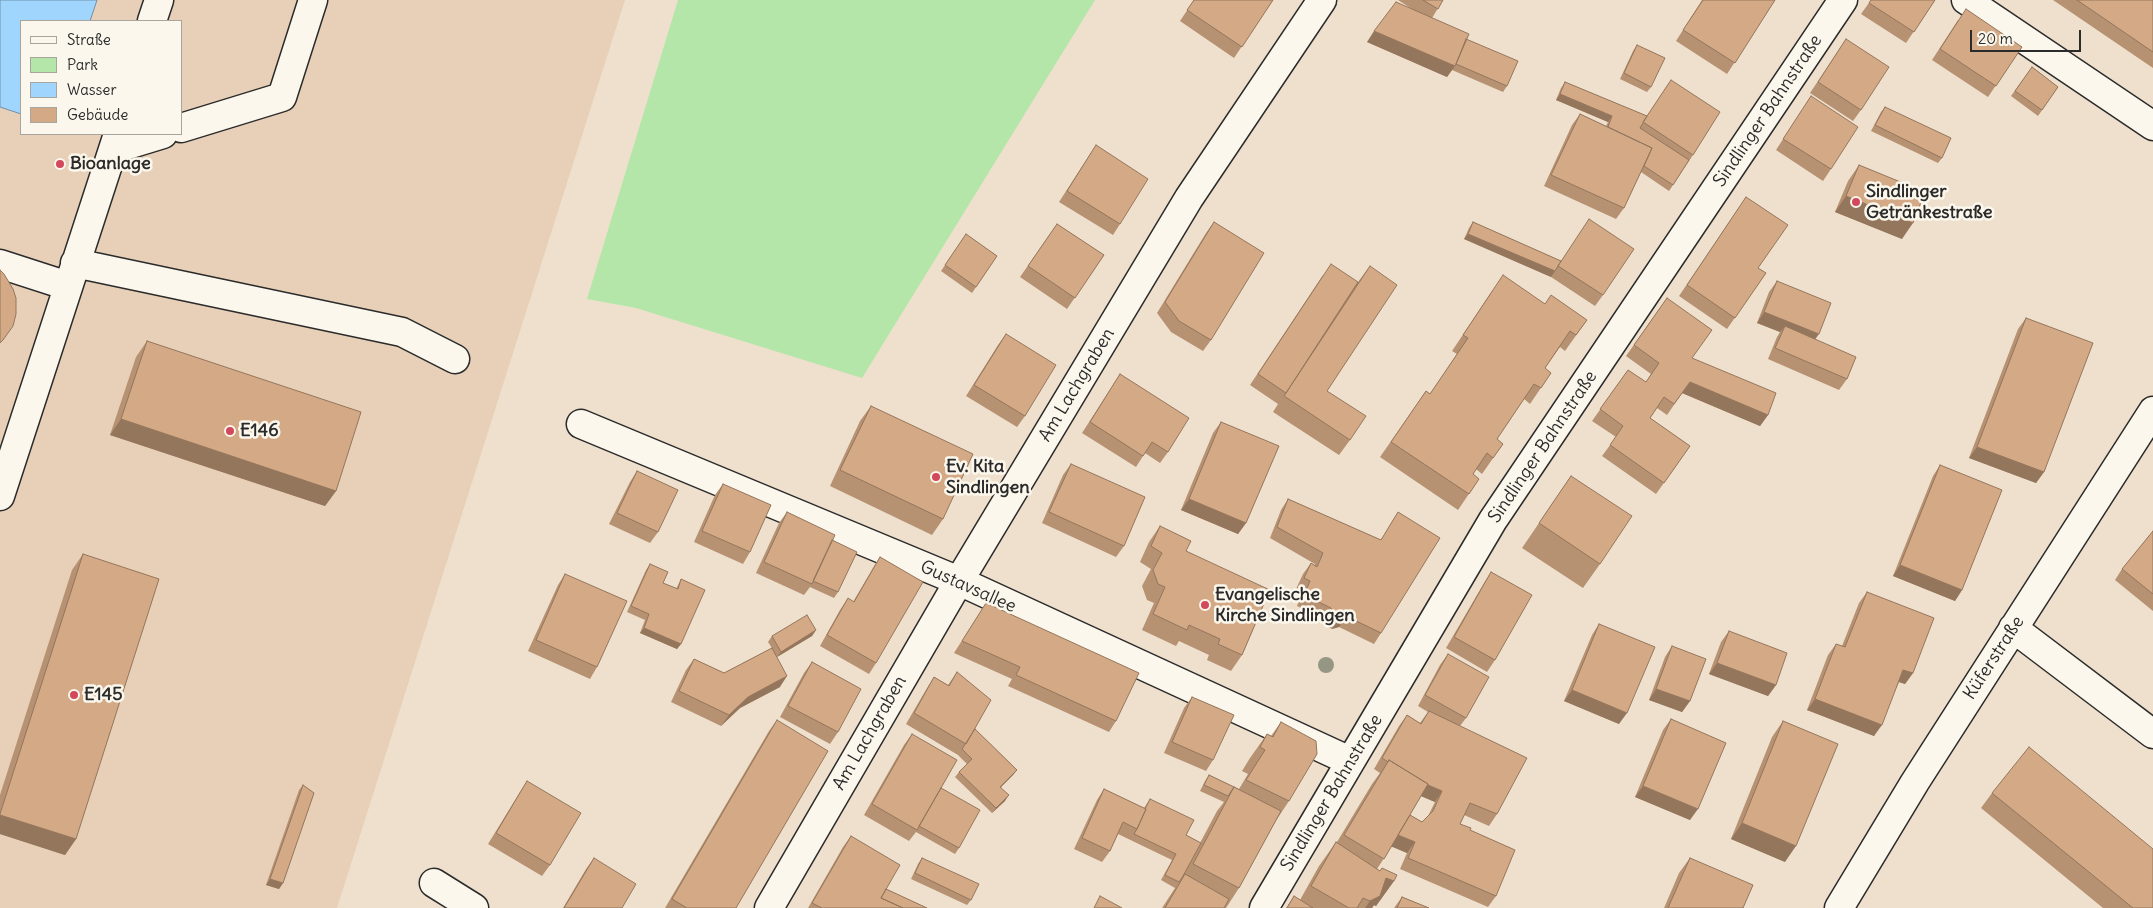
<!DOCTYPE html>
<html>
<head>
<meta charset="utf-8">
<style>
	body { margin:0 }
	#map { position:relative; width:2153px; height:908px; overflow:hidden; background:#efe0cd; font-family:Delius,sans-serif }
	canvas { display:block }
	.legend { position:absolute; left:20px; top:20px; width:162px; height:115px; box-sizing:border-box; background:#fbf7ec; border:1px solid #a8a59f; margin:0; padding:6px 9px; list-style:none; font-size:15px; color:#2b2b2b }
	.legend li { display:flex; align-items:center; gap:10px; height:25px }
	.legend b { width:25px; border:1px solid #a8a59f }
	.scale { position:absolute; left:1970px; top:30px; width:111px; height:22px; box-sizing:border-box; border:2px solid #2b2b2b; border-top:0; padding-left:6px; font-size:15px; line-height:18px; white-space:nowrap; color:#2b2b2b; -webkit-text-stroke:4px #fbf7ec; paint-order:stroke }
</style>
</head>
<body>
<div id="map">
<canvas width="2153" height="908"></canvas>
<ul class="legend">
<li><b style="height:6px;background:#fbf7ec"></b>Straße</li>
<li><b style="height:14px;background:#b3e6a8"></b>Park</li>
<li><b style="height:14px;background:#a0d5fe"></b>Wasser</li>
<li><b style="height:14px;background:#d4a985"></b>Gebäude</li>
</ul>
<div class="scale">20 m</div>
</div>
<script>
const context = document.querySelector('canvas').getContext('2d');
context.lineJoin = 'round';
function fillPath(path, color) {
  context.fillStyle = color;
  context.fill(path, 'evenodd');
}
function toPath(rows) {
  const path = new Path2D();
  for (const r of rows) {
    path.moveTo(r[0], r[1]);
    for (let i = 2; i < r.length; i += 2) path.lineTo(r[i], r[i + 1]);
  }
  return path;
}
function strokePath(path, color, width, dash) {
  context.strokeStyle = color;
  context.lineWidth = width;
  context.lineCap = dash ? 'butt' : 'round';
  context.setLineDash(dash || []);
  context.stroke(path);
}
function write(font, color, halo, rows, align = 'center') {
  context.font = font + ' Delius,sans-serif';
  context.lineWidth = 5;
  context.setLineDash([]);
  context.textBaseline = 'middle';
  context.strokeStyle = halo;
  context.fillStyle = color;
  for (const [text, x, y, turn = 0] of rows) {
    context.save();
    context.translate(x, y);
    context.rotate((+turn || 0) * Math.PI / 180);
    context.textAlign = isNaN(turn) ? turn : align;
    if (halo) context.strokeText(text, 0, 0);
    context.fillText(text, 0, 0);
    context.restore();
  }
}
const built = toPath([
	[0,0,625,0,337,908,0,908],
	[21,21,181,21,181,134,21,134]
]);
const green = toPath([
	[678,0,1095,0,862,378,636,308,587,299]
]);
const water = toPath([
	[0,0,97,0,90,21,21,21,21,114,0,107,0,0]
]);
const minor = toPath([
	[1966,0,2153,126],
	[152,21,159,0],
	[181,128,282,97,313,0],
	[114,149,163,134],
	[75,263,402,332,455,359],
	[0,264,68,286],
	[581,424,959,581,1350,761],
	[0,496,118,134],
	[2013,628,2153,734],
	[434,883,474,908],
	[769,908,959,581,1189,198,1322,0],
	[1264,908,1493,520,1843,0],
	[1839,908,1915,782,2153,411]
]);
const trees = [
	[1326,665]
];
const wall = toPath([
	[1194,0,1273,0,1234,58,1180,21],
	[1398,0,1443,0,1432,18,1466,39,1507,86,1503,92,1452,70,1447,77,1367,42,1412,9],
	[1702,0,1775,0,1727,74,1676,41],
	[1871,0,1935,0,1906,43,1861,14],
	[2053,0,2153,0,2153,68],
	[1958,20,2022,47,1988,97,1932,60],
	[1846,39,1861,110,1853,121,1810,93],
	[1637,45,1651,87,1647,92,1620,79,1633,51],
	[2032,67,2058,87,2038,116,2011,96],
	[1671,80,1693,155,1669,191,1641,172,1624,208,1616,219,1544,186,1572,125,1580,114,1606,126,1608,122,1556,100,1561,88,1565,82,1647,116],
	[1811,96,1831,169,1823,181,1776,150],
	[1885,107,1942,158,1938,163,1871,131,1881,112],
	[1096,145,1120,224,1113,235,1059,202],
	[1859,165,1902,239,1835,212,1848,181],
	[1746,197,1758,268,1766,273,1727,329,1679,296],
	[1214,222,1211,340,1203,351,1171,332,1157,313,1206,233],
	[1473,222,1561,261,1603,295,1595,306,1551,277,1464,239,1469,228],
	[1057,224,1104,255,1067,309,1020,277],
	[966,234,997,256,972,293,941,271],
	[1370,266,1327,391,1350,440,1339,455,1273,412,1278,404,1250,385,1323,275,1358,282],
	[1777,281,1815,339,1847,379,1839,390,1768,359,1777,337,1780,332,1757,323,1769,292],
	[1492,291,1545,304,1587,320,1565,351,1560,347,1545,368,1551,373,1530,404,1524,399,1497,439,1503,444,1482,474,1476,469,1473,474,1479,479,1458,510,1380,457,1426,391,1430,394,1457,354,1452,351],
	[1667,298,1692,358,1768,415,1760,426,1682,393,1667,415,1657,408,1650,418,1690,446,1656,494,1602,456,1616,437,1592,421,1628,370,1646,382,1651,374,1626,356],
	[2026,318,2044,472,2036,483,1969,458,2018,329],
	[1006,334,1025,416,1017,427,966,396,998,345],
	[147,341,336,491,325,506,110,435,136,357],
	[1120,374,1168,452,1160,463,1145,453,1136,467,1082,433],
	[871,406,943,519,932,535,830,486,860,421],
	[1221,422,1246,523,1238,534,1181,510,1213,433],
	[1071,464,1124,546,1116,557,1042,523,1063,475],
	[1940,465,1962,590,1955,601,1893,576,1933,476],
	[637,471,658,532,650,543,609,524,630,482],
	[1571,476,1600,564,1583,588,1522,548],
	[723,484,750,552,743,564,694,542,715,495],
	[1288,499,1381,540,1398,512,1381,633,1374,644,1339,627,1332,629,1325,626,1324,619,1297,606,1302,592,1296,589,1303,574,1311,563,1315,565,1315,564,1270,538,1281,510],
	[787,512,838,592,834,598,810,587,804,595,756,573,779,523],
	[1160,526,1186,551,1270,595,1265,602,1242,655,1231,671,1207,660,1209,655,1179,641,1176,646,1142,630,1154,603,1147,600,1142,586,1151,569,1140,562,1149,542],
	[2153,531,2153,611,2115,580,2122,569],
	[83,554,76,839,65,855,0,834,0,795,72,570],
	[880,557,876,663,869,674,820,646,840,610,848,598,853,602,873,568],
	[650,564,663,583,676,589,681,579,681,644,677,649,640,633,645,620,627,612,646,570],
	[1491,572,1495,660,1487,672,1446,648,1484,583],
	[565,574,597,667,590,679,528,651,558,585],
	[1867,592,1913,673,1905,684,1899,682,1874,736,1807,710,1828,655,1836,644,1842,646,1859,603],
	[986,603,1116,721,1109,732,1008,686,1012,679,954,653],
	[1599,624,1619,724,1564,701,1592,635],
	[816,630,812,636,777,657,780,687,740,708,721,726,671,702,686,670,694,659,724,673,772,648,768,642,772,636],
	[1729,631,1776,685,1768,696,1709,674,1721,642],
	[1672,646,1690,701,1682,712,1649,700,1665,657],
	[1448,654,1466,718,1460,726,1497,814,1489,826,1464,815,1460,824,1470,830,1496,896,1488,907,1400,869,1407,853,1392,846,1377,869,1394,881,1376,906,1374,905,1372,908,1286,908,1294,896,1300,900,1319,866,1336,842,1337,842,1372,784,1380,773,1374,769,1399,726,1407,715,1420,723,1428,712,1418,706,1440,665],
	[1421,796,1435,802,1428,816,1422,822,1410,815],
	[812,662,838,732,830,744,780,717,804,673],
	[957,672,975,729,1017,770,1013,775,1001,787,1005,801,992,813,955,777,959,772,967,764,958,755,906,724,927,688,934,677,948,685],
	[1192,697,1213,760,1206,771,1164,753,1184,708],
	[1671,719,1690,820,1635,797,1663,730],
	[777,720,736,908,665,908,769,731],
	[1783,721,1785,862,1731,839,1772,737],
	[1281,722,1289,801,1275,822,1239,888,1226,908,1162,908,1175,888,1161,880,1172,860,1118,834,1110,851,1102,862,1074,849,1097,800,1104,789,1144,808,1150,799,1186,835,1200,843,1217,811,1224,802,1200,791,1205,781,1209,775,1239,789,1248,774,1242,771,1250,758,1267,734,1271,736],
	[912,734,941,788,959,848,955,854,916,832,909,841,864,815,904,745],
	[527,781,550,865,542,876,488,844,520,792],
	[303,785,283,883,279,889,266,885,299,790],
	[1992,793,2153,908,2103,908,1981,808],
	[851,836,886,889,927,908,808,908,843,847],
	[594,858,622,908,563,908,586,869],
	[922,858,971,900,967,905,911,879,918,864],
	[1690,858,1743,908,1664,908,1679,873],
	[1402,897,1429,908,1394,908]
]);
const shadedWall = toPath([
	[1374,31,1455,66,1447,77,1367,42],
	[1560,94,1612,116,1608,122,1556,100],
	[1846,196,1913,223,1902,239,1835,212],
	[1468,234,1555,271,1551,277,1464,239],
	[1764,312,1819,334,1811,345,1785,326,1780,332,1757,323],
	[1690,382,1768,415,1760,426,1682,393,1667,415],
	[121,419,336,491,325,506,110,435],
	[1977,447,2044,472,2036,483,1969,458],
	[1189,499,1246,523,1238,534,1181,510],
	[1900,565,1962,590,1955,601,1893,576],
	[1346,616,1339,627,1332,629,1339,618],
	[644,628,681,644,677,649,640,633],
	[816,630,812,636,777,657,781,652],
	[1717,663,1776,685,1768,696,1709,674],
	[1903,670,1913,673,1905,684,1896,681],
	[787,676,780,687,740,708,721,726,729,715,748,697],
	[1656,689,1690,701,1682,712,1649,700],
	[1572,690,1627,713,1619,724,1564,701],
	[1815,699,1882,725,1874,736,1807,710],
	[1017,770,1013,775,996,792,1000,787],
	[1424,783,1442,791,1435,802,1416,794],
	[1643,786,1698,809,1690,820,1635,797],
	[1009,795,1005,801,992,813,996,808],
	[0,815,76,839,65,855,0,834],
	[1742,823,1796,846,1785,862,1731,839],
	[1398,835,1415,842,1407,853,1390,846],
	[1386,878,1394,881,1376,906,1374,905,1372,908,1365,908],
	[270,879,283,883,279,889,266,885]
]);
const building = toPath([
	[1194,0,1273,0,1242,47,1187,10,1194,0],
	[1423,0,1443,0,1438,9,1423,0],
	[1703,0,1775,0,1735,63,1683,30,1703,0],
	[1871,0,1935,0,1914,32,1869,3,1871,0],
	[2077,0,2153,0,2153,52,2077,0],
	[1396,2,1469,34,1455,66,1374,31,1396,2],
	[1966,9,2022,47,1996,86,1940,49,1966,9],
	[1466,39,1518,61,1507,86,1456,64,1466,39],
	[1846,39,1889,67,1861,110,1818,82,1846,39],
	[1637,45,1665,58,1651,87,1624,73,1637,45],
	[2032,67,2058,87,2042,110,2015,91,2032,67],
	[1671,80,1720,112,1693,155,1643,122,1671,80],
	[1565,82,1647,116,1640,128,1689,160,1673,185,1644,166,1652,148,1608,127,1612,116,1560,94,1565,82],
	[1811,96,1858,127,1831,169,1783,139,1811,96],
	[1885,107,1951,138,1942,158,1875,125,1885,107],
	[1580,114,1652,148,1624,208,1551,175,1580,114],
	[1096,145,1148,179,1120,224,1067,191,1096,145],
	[1859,165,1925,192,1913,223,1846,196,1859,165],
	[1746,197,1788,225,1758,268,1766,273,1735,318,1687,285,1746,197],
	[1589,219,1634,249,1603,295,1558,266,1589,219],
	[1214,222,1264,253,1211,340,1179,321,1165,302,1214,222],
	[1473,222,1561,261,1555,271,1468,234,1473,222],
	[1057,224,1104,255,1075,298,1028,266,1057,224],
	[966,234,997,256,976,287,945,265,966,234],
	[1331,264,1358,282,1286,393,1258,374,1331,264],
	[1370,266,1397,285,1327,391,1366,416,1350,440,1284,396,1370,266],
	[0,270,4,274,13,289,16,298,16,314,13,326,3,340,0,343,0,270],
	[1503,275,1545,304,1551,295,1587,320,1576,335,1570,331,1545,368,1551,373,1541,388,1534,384,1497,439,1503,444,1493,458,1487,453,1473,474,1479,479,1469,494,1391,442,1426,391,1430,394,1468,338,1463,335,1503,275],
	[1777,281,1831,303,1819,334,1764,312,1777,281],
	[1667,298,1712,330,1692,358,1776,393,1768,415,1690,382,1674,404,1664,397,1650,418,1690,446,1664,483,1610,445,1623,426,1600,409,1628,370,1646,382,1659,363,1634,345,1667,298],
	[2026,318,2093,343,2044,472,1977,447,2026,318],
	[1785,326,1856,357,1847,379,1775,348,1785,326],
	[1006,334,1056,365,1025,416,974,385,1006,334],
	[147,341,361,412,336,491,121,419,147,341],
	[1120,374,1189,418,1168,452,1152,442,1143,456,1090,422,1120,374],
	[871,406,973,454,943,519,840,470,871,406],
	[1221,422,1279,446,1246,523,1189,499,1221,422],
	[1071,464,1145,497,1124,546,1049,512,1071,464],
	[1940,465,2002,490,1962,590,1900,565,1940,465],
	[637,471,678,490,658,532,617,513,637,471],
	[1571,476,1632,516,1600,564,1539,523,1571,476],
	[723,484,771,505,750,552,702,531,723,484],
	[1288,499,1381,540,1398,512,1440,538,1381,633,1346,616,1339,618,1333,615,1331,608,1304,595,1310,581,1304,578,1311,563,1317,567,1323,553,1277,527,1288,499],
	[787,512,835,535,812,584,764,562,787,512],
	[1160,526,1191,541,1186,551,1272,591,1270,595,1268,594,1242,655,1218,644,1220,639,1189,625,1187,630,1153,614,1165,587,1158,584,1153,570,1162,553,1151,546,1160,526],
	[2153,531,2153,594,2122,569,2153,531],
	[832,540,857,552,838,592,813,581,832,540],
	[83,554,159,579,76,839,0,815,0,814,83,554],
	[880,557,923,582,876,663,827,635,848,598,854,602,880,557],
	[650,564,668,572,663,583,678,589,681,579,705,590,681,644,644,628,649,614,631,606,650,564],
	[1491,572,1532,595,1495,660,1454,637,1491,572],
	[565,574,627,601,597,667,536,640,565,574],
	[1867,592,1934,618,1913,673,1903,670,1882,725,1815,699,1836,644,1845,647,1867,592],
	[986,603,1139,673,1116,721,1016,675,1020,667,962,641,986,603],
	[807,615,816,630,781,652,772,636,807,615],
	[1599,624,1655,647,1627,713,1572,690,1599,624],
	[1729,631,1787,653,1776,685,1717,663,1729,631],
	[1672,646,1706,659,1690,701,1656,689,1672,646],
	[772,648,787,676,748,697,729,715,679,691,694,659,724,673,772,648],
	[1448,654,1489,677,1466,718,1425,695,1448,654],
	[812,662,861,689,838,732,788,706,812,662],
	[957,672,991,700,966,744,914,713,934,677,949,686,957,672],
	[1192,697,1234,715,1213,760,1172,742,1192,697],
	[1429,711,1527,758,1497,814,1470,803,1460,824,1471,828,1470,830,1515,850,1496,896,1408,858,1415,842,1398,835,1410,815,1422,822,1433,811,1442,791,1428,785,1428,784,1389,760,1388,762,1382,758,1407,715,1421,724,1429,711],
	[1671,719,1726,743,1698,809,1643,786,1671,719],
	[777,720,828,751,736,908,687,908,672,899,777,720],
	[1783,721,1838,744,1796,846,1742,823,1783,721],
	[1281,722,1316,741,1317,754,1289,801,1246,780,1265,750,1260,747,1267,734,1273,737,1281,722],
	[975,729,1017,770,1000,787,1009,795,996,808,959,772,972,759,962,749,975,729],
	[912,734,957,760,917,830,872,804,912,734],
	[2029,747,2153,849,2153,908,2133,908,1992,793,2029,747],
	[1389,760,1428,784,1384,859,1344,835,1389,760],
	[1209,775,1234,787,1228,796,1204,785,1209,775],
	[527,781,581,813,550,865,496,833,527,781],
	[303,785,314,793,283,883,270,879,303,785],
	[1234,787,1281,811,1239,888,1193,864,1234,787],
	[941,788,980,810,959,848,919,826,941,788],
	[1104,789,1146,809,1137,829,1123,822,1110,851,1082,838,1104,789],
	[1150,799,1194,820,1186,835,1201,843,1183,876,1179,882,1165,875,1176,854,1134,834,1137,829,1146,809,1145,809,1150,799],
	[851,836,900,865,881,898,903,908,822,908,812,903,851,836],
	[1336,842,1380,871,1382,868,1397,875,1394,881,1386,878,1380,896,1370,901,1363,898,1357,908,1349,908,1311,886,1336,842],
	[594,858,636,884,622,908,564,908,594,858],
	[922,858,979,884,971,900,915,873,922,858],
	[1690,858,1753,885,1743,908,1668,908,1690,858],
	[1185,874,1229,899,1224,908,1165,908,1185,874],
	[886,889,927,908,903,908,881,898,886,889],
	[1100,896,1122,908,1094,908,1100,896],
	[1294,896,1313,908,1287,908,1294,896],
	[1402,897,1429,908,1397,908,1402,897]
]);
const markers = [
	[60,164,5,"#d1495b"],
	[1856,202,5,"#d1495b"],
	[230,431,5,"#d1495b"],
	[936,477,5,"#d1495b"],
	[1205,605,5,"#d1495b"],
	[74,695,5,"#d1495b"]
];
const streetNames = [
	["Sindlinger Bahnstraße",1768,111,-56],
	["Am Lachgraben",1077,385,-59],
	["Sindlinger Bahnstraße",1543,447,-56],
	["Gustavsallee",968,587,24],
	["Küferstraße",1994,658,-57],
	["Am Lachgraben",870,733,-60],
	["Sindlinger Bahnstraße",1332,793,-59]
];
const poiNames = [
	["Bioanlage",70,164],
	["Sindlinger",1866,192],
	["Getränkestraße",1866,213],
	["E146",240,431],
	["Ev. Kita",946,467],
	["Sindlingen",946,488],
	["Evangelische",1215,595],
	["Kirche Sindlingen",1215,616],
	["E145",84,695]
];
fillPath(built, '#e7d0b7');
fillPath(green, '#b3e6a8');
fillPath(water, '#a0d5fe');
strokePath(water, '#7191aa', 1);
strokePath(minor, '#2b2b2b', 31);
strokePath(minor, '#fbf7ec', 28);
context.fillStyle = '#969685';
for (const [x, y] of trees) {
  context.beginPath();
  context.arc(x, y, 8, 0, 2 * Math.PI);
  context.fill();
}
fillPath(wall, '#b69172');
fillPath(shadedWall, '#94765d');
fillPath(building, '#d4a985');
strokePath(building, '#94765d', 1);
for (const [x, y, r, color] of markers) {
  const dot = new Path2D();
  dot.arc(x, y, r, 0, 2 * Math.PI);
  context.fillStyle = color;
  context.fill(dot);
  strokePath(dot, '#fbf7ec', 2);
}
write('18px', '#2b2b2b', '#fbf7ec', streetNames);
write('bold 18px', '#2b2b2b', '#fbf7ec', poiNames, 'left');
</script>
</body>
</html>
